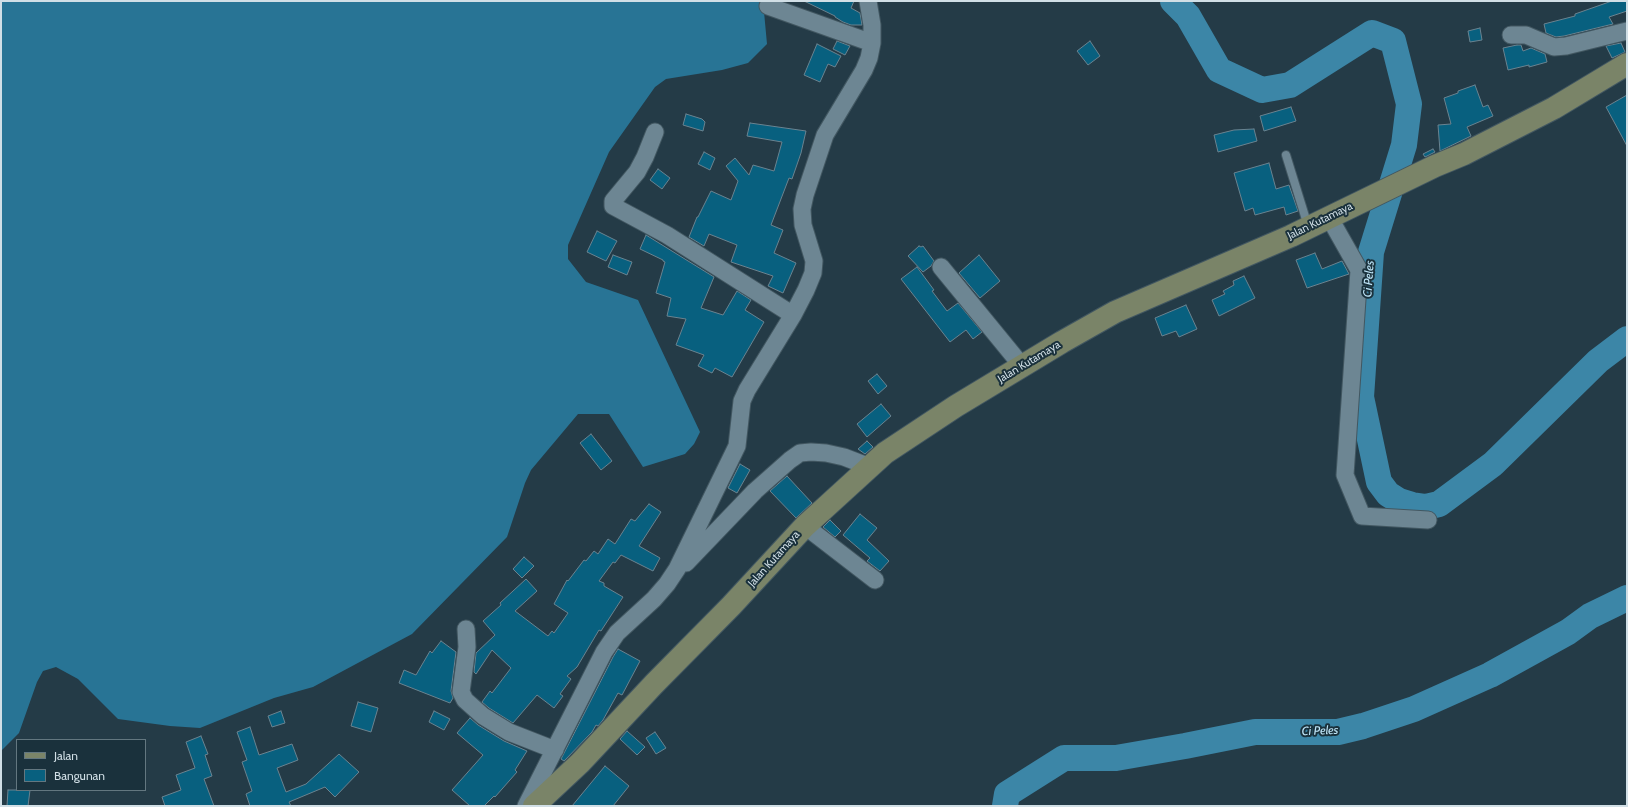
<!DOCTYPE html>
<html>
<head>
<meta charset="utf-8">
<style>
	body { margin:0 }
	#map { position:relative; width:1628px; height:807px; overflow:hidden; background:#243b47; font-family:Cabin,sans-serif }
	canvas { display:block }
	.frame { position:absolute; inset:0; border:2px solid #d1dfe6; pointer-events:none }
	.legend { position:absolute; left:16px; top:739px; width:130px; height:52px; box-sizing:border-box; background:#1a313c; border:1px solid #637780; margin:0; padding:5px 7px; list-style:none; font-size:12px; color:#d1dfe6 }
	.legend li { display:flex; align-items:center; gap:8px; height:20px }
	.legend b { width:20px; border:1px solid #637780 }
</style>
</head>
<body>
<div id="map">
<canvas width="1628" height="807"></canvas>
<div class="frame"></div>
<ul class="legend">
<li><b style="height:5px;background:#7a8468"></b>Jalan</li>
<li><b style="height:11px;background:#08607f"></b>Bangunan</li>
</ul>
</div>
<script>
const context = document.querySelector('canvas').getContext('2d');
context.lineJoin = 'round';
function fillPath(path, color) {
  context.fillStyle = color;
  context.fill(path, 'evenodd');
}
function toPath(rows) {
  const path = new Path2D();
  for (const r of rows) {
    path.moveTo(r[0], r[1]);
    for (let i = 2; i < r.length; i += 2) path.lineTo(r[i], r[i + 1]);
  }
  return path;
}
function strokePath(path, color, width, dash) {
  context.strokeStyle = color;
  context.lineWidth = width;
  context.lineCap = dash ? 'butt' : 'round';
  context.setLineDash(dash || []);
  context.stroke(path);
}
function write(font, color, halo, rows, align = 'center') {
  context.font = font + ' Cabin,sans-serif';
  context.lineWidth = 4;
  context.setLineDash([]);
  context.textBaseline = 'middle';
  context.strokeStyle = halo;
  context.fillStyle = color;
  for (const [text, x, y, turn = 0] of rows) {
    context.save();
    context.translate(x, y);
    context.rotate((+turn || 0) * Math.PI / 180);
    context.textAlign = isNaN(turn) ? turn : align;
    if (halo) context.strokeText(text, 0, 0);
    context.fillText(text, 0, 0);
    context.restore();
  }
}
const forest = toPath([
	[1,1,763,1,767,44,748,63,722,70,666,79,655,87,609,152,568,245,568,259,586,282,638,300,700,432,694,444,685,454,643,467,609,414,578,414,531,470,525,483,507,537,412,634,313,687,274,698,200,728,170,726,118,719,78,679,56,667,43,671,37,682,19,733,1,751]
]);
const river = toPath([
	[1173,1,1188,16,1219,70,1262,90,1290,85,1372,33,1393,41,1409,104,1404,145,1371,252,1361,397,1379,482,1388,494,1399,501,1412,505,1426,507,1439,504,1493,464,1598,361,1627,339],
	[1005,806,1007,794,1064,758,1116,758,1185,746,1255,732,1338,732,1363,726,1414,709,1490,675,1568,632,1590,616,1627,598]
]);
const building = toPath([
	[804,1,854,1,851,8,860,13,862,25,851,25,843,22,835,17,835,16,804,1],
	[1612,1,1627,1,1627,11,1609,17,1613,24,1564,36,1556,37,1546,33,1544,24,1575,16,1575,14,1612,1],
	[1480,28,1482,40,1470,42,1468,31,1480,28],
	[837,41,850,46,845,55,833,49,837,41],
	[1090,41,1100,56,1088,65,1077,51,1090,41],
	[1621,43,1625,52,1612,58,1606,46,1621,43],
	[817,44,841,56,835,67,828,64,820,82,804,75,817,44],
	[1517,45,1521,45,1523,51,1531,48,1545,54,1547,62,1529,67,1529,65,1508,70,1503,48,1517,45],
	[1475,85,1483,107,1488,105,1493,116,1467,127,1471,136,1440,151,1438,125,1451,124,1444,98,1458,93,1458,91,1475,85],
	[1627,95,1627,146,1606,107,1627,95],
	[1291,107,1296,121,1264,131,1260,116,1291,107],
	[686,114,702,119,705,122,703,131,683,125,686,114],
	[750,123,806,131,801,153,792,179,789,178,771,225,783,230,774,253,796,263,783,293,768,286,773,276,731,262,737,245,709,234,704,246,689,237,697,217,698,217,711,191,731,200,738,181,726,166,735,158,749,175,753,165,774,171,782,142,747,136,750,123],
	[1254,129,1257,141,1218,152,1214,135,1234,130,1254,129],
	[1433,149,1435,152,1425,157,1423,154,1433,149],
	[704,152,715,158,710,170,698,164,704,152],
	[1269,163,1276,189,1289,185,1298,211,1286,215,1284,207,1255,215,1253,208,1245,211,1234,173,1269,163],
	[658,169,670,178,662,189,650,180,658,169],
	[597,231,617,241,606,261,587,252,597,231],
	[646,235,714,277,701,308,723,315,737,291,751,300,745,310,764,322,732,377,715,368,712,373,698,366,704,355,676,345,686,319,667,316,671,298,656,293,665,262,663,261,663,260,640,249,646,235],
	[919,246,921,247,923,246,934,261,931,266,923,272,908,256,919,246],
	[1315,253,1322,269,1342,261,1349,274,1307,288,1296,260,1315,253],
	[613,255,632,262,627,275,608,267,613,255],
	[979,255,1000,281,980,298,959,273,979,255],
	[917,267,934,290,932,291,947,311,958,303,982,332,973,339,966,330,950,342,901,279,917,267],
	[1244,276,1255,298,1219,316,1212,300,1225,294,1223,291,1234,285,1233,281,1244,276],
	[1186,305,1197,329,1179,337,1176,331,1162,336,1155,318,1186,305],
	[877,374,887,386,878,394,868,381,877,374],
	[881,404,891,416,867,437,857,424,881,404],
	[591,434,612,461,601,470,580,443,591,434],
	[867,441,873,447,865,454,858,449,867,441],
	[740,464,750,470,737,493,728,488,740,464],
	[787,476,812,503,796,518,770,491,787,476],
	[649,504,661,512,639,546,660,558,653,571,621,555,615,563,613,562,599,581,604,583,604,586,623,597,601,631,599,630,577,667,567,676,571,679,560,694,563,696,554,708,537,695,513,723,489,708,482,702,490,691,492,693,511,668,492,650,476,674,474,672,476,653,495,635,483,621,501,605,500,603,526,579,537,591,515,611,548,636,552,631,554,633,568,613,554,604,567,580,568,581,584,560,586,561,594,551,598,554,608,539,615,544,631,519,635,521,649,504],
	[860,514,877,528,867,540,889,561,880,571,867,561,870,558,843,535,860,514],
	[830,520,841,531,835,537,823,527,830,520],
	[524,557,534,566,522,578,513,569,524,557],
	[441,641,456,652,451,691,453,698,450,703,399,683,404,670,416,675,430,651,432,653,441,641],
	[618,649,640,661,622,695,618,693,603,720,598,726,596,725,592,732,564,761,561,759,613,657,618,649],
	[358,702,378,708,371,732,351,726,358,702],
	[281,711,285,723,272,727,268,716,281,711],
	[434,711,450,719,444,730,429,722,434,711],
	[470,718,478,725,504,741,527,751,515,770,517,772,495,797,494,796,484,806,470,806,452,790,483,755,457,733,470,718],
	[250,727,259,755,292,744,298,760,277,768,286,792,306,784,339,754,359,772,335,797,325,787,289,802,291,806,250,806,246,794,252,791,242,762,247,760,237,732,250,727],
	[627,731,645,747,637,755,620,739,627,731],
	[655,732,666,748,656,754,646,738,655,732],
	[201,736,208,754,205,755,212,776,204,779,214,806,165,806,162,797,181,790,176,775,195,768,186,742,201,736],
	[605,766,629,786,613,806,572,806,605,766],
	[8,790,30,790,28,806,7,806,8,790]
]);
const service = toPath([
	[1286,155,1308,226]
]);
const minor = toPath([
	[768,6,872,43],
	[1511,35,1526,35,1554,47,1566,46,1627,31],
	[655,132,645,157,637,172,613,201,613,206,667,235,793,315],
	[1329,217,1359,270,1345,475,1362,516,1428,520],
	[941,267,1022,366],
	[805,526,875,580],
	[686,563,755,491,790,460,800,453,811,452,826,453,844,457,870,467],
	[466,629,467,647,461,692,465,700,483,716,509,732,555,750],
	[526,806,604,652,617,633,654,599,667,584,677,569,737,446,742,401,747,390,793,315,806,290,813,273,814,261,803,225,802,209,805,195,825,135,864,70,869,58,872,43,872,25,868,1]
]);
const secondary = toPath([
	[534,806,580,763,654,684,731,606,805,526,885,453,956,406,1062,342,1115,312,1291,236,1435,166,1464,154,1554,108,1627,64]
]);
const streetNames = [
	["Jalan Kutamaya",1320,221,-26],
	["Jalan Kutamaya",1029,362,-31],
	["Jalan Kutamaya",774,559,-48]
];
const waterNames = [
	["Ci Peles",1369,279,-86],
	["Ci Peles",1320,731,-2]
];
fillPath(forest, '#287495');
strokePath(river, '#3c86a7', 26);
fillPath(building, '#08607f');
strokePath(building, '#6a8390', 1);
strokePath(service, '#425761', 10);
strokePath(minor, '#425761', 19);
strokePath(secondary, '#425761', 24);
strokePath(service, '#6d8693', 8);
strokePath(minor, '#6d8693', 17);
strokePath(secondary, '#7a8468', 22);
write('11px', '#d1dfe6', '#1a313c', streetNames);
write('italic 12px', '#bfe5f8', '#1a313c', waterNames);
</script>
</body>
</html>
